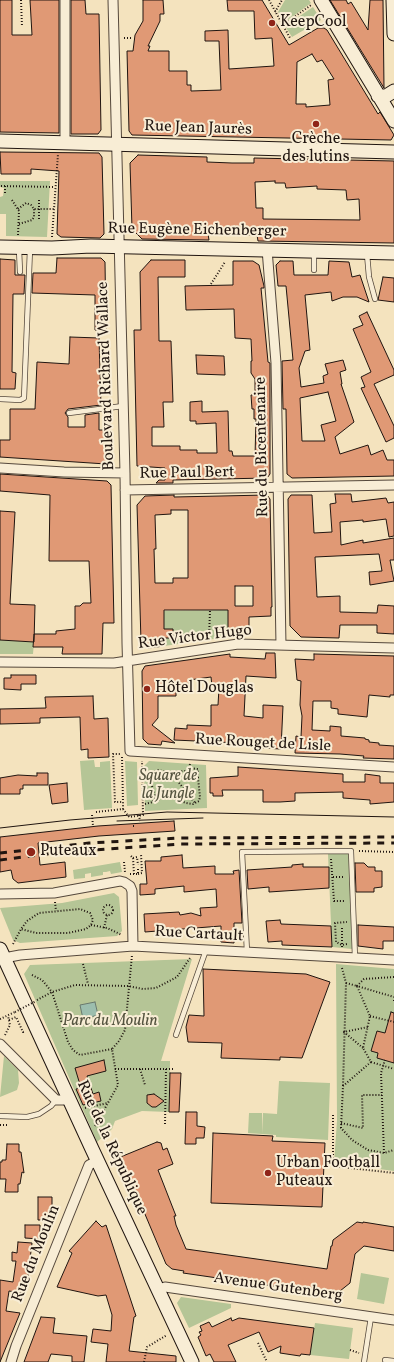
<!DOCTYPE html>
<html>
<head>
<meta charset="utf-8">
<style>
	body { margin:0 }
	canvas { display:block; background:#f4e3be }
</style>
</head>
<body>
<canvas width="394" height="1362"></canvas>
<script>
const context = document.querySelector('canvas').getContext('2d');
context.lineJoin = 'round';
function fillPath(path, color) {
  context.fillStyle = color;
  context.fill(path, 'evenodd');
}
function toPath(rows) {
  const path = new Path2D();
  for (const r of rows) {
    if (r.length === 3) {
      path.moveTo(r[0] + r[2], r[1]);
      path.arc(r[0], r[1], r[2], 0, 2 * Math.PI);
      continue;
    }
    path.moveTo(r[0], r[1]);
    for (let i = 2; i < r.length; i += 2) path.lineTo(r[i], r[i + 1]);
  }
  return path;
}
function strokePath(path, color, width, dash) {
  context.strokeStyle = color;
  context.lineWidth = width;
  context.lineCap = dash ? 'butt' : 'round';
  context.setLineDash(dash || []);
  context.stroke(path);
}
function write(font, color, halo, rows, align = 'center') {
  context.font = font + ' Vollkorn,serif';
  context.lineWidth = 4;
  context.setLineDash([]);
  context.textBaseline = 'middle';
  context.strokeStyle = halo;
  context.fillStyle = color;
  for (const [text, x, y, turn = 0] of rows) {
    context.save();
    context.translate(x, y);
    context.rotate((+turn || 0) * Math.PI / 180);
    context.textAlign = isNaN(turn) ? turn : align;
    if (halo) context.strokeText(text, 0, 0);
    context.fillText(text, 0, 0);
    context.restore();
  }
}
const green = toPath([
	[285,0,309,0,311,3,288,20,283,18,278,12],
	[313,7,321,20,292,37,285,26],
	[0,181,50,181,47,237,6,236,6,214,0,214,0,197,3,196,4,188,0,187],
	[228,610,228,637,164,646,164,638,173,637,173,629,164,629,164,611],
	[0,640,34,642,33,654,0,654],
	[94,760,95,767,100,767,100,762,110,761,112,808,84,810,80,761],
	[125,761,137,762,138,805,127,806],
	[149,761,206,765,207,808,145,811,144,766],
	[328,854,349,854,352,949,332,947],
	[120,862,122,872,111,874,110,871,106,872,103,872,103,875,91,877,91,873,85,874,85,878,74,879,73,870],
	[114,893,119,897,122,931,117,936,20,943,13,940,0,908,62,903],
	[192,959,161,1061,170,1061,169,1112,142,1111,115,1121,112,1129,97,1142,24,974,30,965],
	[336,964,394,969,394,1171,334,1163,337,1121],
	[4,1056,18,1070,19,1083,17,1090,0,1097],
	[279,1081,330,1083,328,1140,276,1137,276,1135,262,1134,263,1113,277,1114],
	[249,1113,262,1113,262,1134,248,1133],
	[361,1273,389,1278,384,1304,357,1299],
	[181,1297,231,1304,231,1308,189,1328,177,1303],
	[315,1323,353,1328,349,1359,310,1355]
]);
const water = toPath([
	[95,1002,98,1015,83,1019,80,1005,95,1002]
]);
const building = toPath([
	[0,0,12,0,12,35,32,35,30,0,59,0,59,133,0,132,0,0],
	[71,0,85,0,86,14,99,14,101,130,98,134,71,134,71,0],
	[143,0,163,0,164,14,160,14,160,21,148,46,150,46,148,51,169,51,169,71,187,71,187,85,191,85,191,91,221,90,219,41,205,41,205,31,228,30,229,69,274,66,272,38,255,39,254,11,228,11,227,0,262,0,289,45,318,28,324,28,327,30,378,114,380,112,394,135,391,140,132,135,129,131,127,51,133,51,135,35,143,21,143,0],
	[312,54,317,62,322,60,334,79,328,80,330,105,306,107,306,104,296,104,297,62,312,54],
	[330,0,346,0,348,4,351,2,368,30,370,0,383,0,384,88,330,0],
	[0,152,99,153,102,157,104,234,100,238,61,237,57,234,59,171,31,169,31,174,1,174,0,152],
	[138,155,207,157,207,162,232,163,254,163,254,158,394,161,394,243,258,241,257,235,208,234,209,240,142,239,132,229,130,163,138,155],
	[275,181,275,183,285,183,286,188,317,186,317,189,346,190,347,200,359,199,360,220,263,219,263,208,256,208,255,182,275,181],
	[57,258,101,258,105,262,106,331,95,330,95,295,32,293,33,273,56,273,57,258],
	[0,259,15,260,15,275,25,275,24,294,13,294,12,372,16,373,15,389,0,389,0,259],
	[151,260,185,260,185,277,158,277,159,341,171,341,173,402,163,402,164,427,152,427,152,446,180,446,180,450,197,450,197,453,217,453,216,423,196,424,196,421,190,421,190,402,202,401,202,412,228,411,229,451,232,451,233,456,255,456,256,419,254,419,254,409,252,409,251,395,255,395,255,379,251,373,251,361,252,361,251,339,235,338,234,309,186,310,185,286,233,285,233,261,253,261,259,265,264,286,264,288,261,288,268,362,270,363,270,474,267,478,173,480,173,483,156,483,159,480,165,480,165,468,137,466,134,330,141,330,140,272,151,260],
	[280,261,293,261,294,275,328,275,329,261,349,262,352,277,360,275,369,302,357,297,343,297,332,301,331,292,305,295,310,350,305,351,299,368,301,387,324,383,323,376,328,374,325,364,343,360,346,370,340,372,342,384,341,384,354,422,335,437,340,454,368,445,371,455,383,450,387,460,394,460,394,476,292,478,287,474,286,409,283,409,282,361,293,360,286,286,278,286,276,265,280,261],
	[328,392,336,421,321,425,325,441,302,441,300,398,328,392],
	[383,277,394,278,394,302,378,300,383,277],
	[367,312,394,370,394,375,374,384,394,426,394,438,386,442,361,388,365,387,361,377,371,372,353,329,363,325,359,316,367,312],
	[70,337,99,338,101,405,68,409,65,413,68,417,68,427,85,427,85,415,99,413,99,430,108,430,109,460,106,464,0,457,0,440,10,440,10,409,35,409,37,362,69,364,70,337],
	[196,355,224,356,225,375,197,374,196,355],
	[0,474,107,481,111,485,114,623,103,623,102,654,62,654,63,647,33,647,34,634,56,634,56,631,75,629,75,606,80,606,83,603,91,603,89,561,49,561,50,495,0,491,0,474],
	[335,494,351,494,352,502,386,498,388,503,394,502,394,536,389,537,386,519,363,522,363,520,340,522,341,545,363,540,363,543,394,538,394,560,390,560,394,581,370,585,369,572,382,571,379,554,315,557,317,597,340,596,340,612,377,613,378,605,394,606,394,634,377,633,377,625,340,625,339,638,301,637,290,626,288,499,291,495,312,495,314,533,332,532,330,504,336,503,335,494],
	[174,495,174,497,267,495,270,499,272,607,271,607,271,616,249,617,249,631,228,631,228,610,164,610,164,629,173,629,173,638,164,638,164,646,148,648,141,642,137,505,145,496,174,495],
	[171,510,188,510,188,578,173,578,173,583,155,583,154,549,156,549,155,515,171,514,171,510],
	[235,586,253,586,253,606,235,606,235,586],
	[0,511,15,512,10,604,35,605,34,642,0,640,0,511],
	[266,653,275,653,276,678,246,676,244,716,263,718,263,705,283,706,281,749,261,748,262,744,174,740,175,728,187,729,187,725,211,726,211,705,218,705,219,688,212,687,211,677,189,680,189,684,176,686,176,696,158,696,158,718,152,725,175,743,162,741,161,745,148,744,143,739,142,671,145,666,230,654,230,657,265,659,266,653],
	[314,654,394,656,394,695,390,695,390,697,369,695,367,717,338,714,338,709,331,708,331,701,313,701,312,730,330,731,330,726,341,727,341,736,365,738,365,739,369,740,369,742,379,743,379,745,394,746,394,759,363,758,364,756,340,754,295,753,296,736,301,737,302,716,300,705,301,681,297,680,295,659,314,660,314,654],
	[11,675,36,675,36,684,21,684,21,690,4,689,4,678,11,678,11,675],
	[93,696,94,719,108,718,109,757,88,758,88,749,81,750,80,717,40,718,40,723,0,724,0,709,46,708,45,697,93,696],
	[238,767,343,774,343,782,365,782,365,774,380,776,380,783,394,783,394,802,370,804,370,800,343,798,343,792,295,793,295,801,280,802,263,802,263,790,222,790,223,796,213,796,213,793,210,793,210,778,238,776,238,767],
	[37,773,48,773,48,785,23,785,23,789,20,789,20,794,0,794,0,778,18,775,37,776,37,773],
	[67,783,68,802,52,804,49,785,67,783],
	[174,821,175,831,99,836,38,843,40,865,65,862,66,877,18,883,13,879,11,870,0,872,0,837,98,826,174,821],
	[182,855,183,868,215,866,215,874,234,874,233,871,239,870,242,923,234,923,234,943,221,942,221,926,145,932,144,914,179,912,180,915,191,913,201,916,200,908,217,907,216,889,184,892,184,886,155,889,155,894,140,895,140,884,147,884,145,861,161,861,161,857,182,855],
	[355,863,364,863,368,867,375,867,375,871,382,871,382,887,374,888,374,892,356,892,355,863],
	[303,864,303,867,329,867,329,888,269,892,269,887,248,889,247,870,292,867,292,865,303,864],
	[280,920,281,924,331,926,332,947,282,945,282,941,268,942,266,921,280,920],
	[358,925,394,927,394,941,383,941,383,949,358,946,358,925],
	[203,969,306,974,330,982,302,1058,280,1057,280,1060,221,1058,222,1043,188,1042,186,1027,189,1015,204,1016,203,969],
	[391,1012,394,1013,394,1063,377,1058,378,1053,371,1051,377,1031,385,1033,391,1012],
	[104,1060,106,1071,87,1076,93,1094,99,1092,101,1101,83,1105,76,1089,81,1088,75,1068,104,1060],
	[170,1073,181,1073,179,1112,169,1112,170,1073],
	[154,1094,164,1101,156,1107,152,1107,147,1103,147,1095,154,1094],
	[186,1112,197,1112,197,1126,205,1127,204,1138,196,1138,196,1144,185,1144,186,1112],
	[213,1133,273,1136,272,1141,325,1143,322,1207,211,1203,213,1133],
	[157,1142,161,1143,163,1150,167,1148,173,1164,158,1170,176,1216,174,1216,176,1225,186,1249,327,1269,331,1246,332,1246,333,1240,357,1222,363,1223,363,1222,394,1227,394,1251,364,1246,355,1254,350,1283,335,1295,183,1273,184,1271,172,1269,166,1264,131,1181,125,1183,116,1162,118,1158,157,1142],
	[7,1144,19,1144,19,1152,21,1152,24,1173,22,1172,20,1184,18,1184,18,1192,5,1192,6,1179,0,1179,0,1162,2,1162,2,1160,6,1160,7,1144],
	[38,1197,52,1197,52,1220,38,1220,38,1197],
	[96,1221,102,1227,106,1225,136,1316,134,1317,129,1351,176,1356,176,1362,106,1362,108,1344,91,1342,93,1329,111,1331,112,1315,106,1295,98,1296,57,1287,72,1253,69,1251,96,1221],
	[25,1225,40,1225,40,1239,25,1238,25,1225],
	[18,1242,32,1243,27,1284,25,1283,23,1293,9,1291,6,1311,20,1313,0,1362,0,1280,13,1282,16,1261,12,1261,12,1252,17,1253,18,1242],
	[41,1317,55,1318,53,1333,87,1336,84,1362,72,1362,72,1356,51,1354,48,1362,24,1362,41,1317],
	[231,1318,232,1321,239,1318,314,1328,310,1355,301,1354,300,1356,280,1353,281,1346,268,1352,259,1332,228,1345,236,1362,214,1362,210,1354,206,1356,198,1337,201,1335,199,1332,202,1331,200,1326,209,1322,212,1327,231,1318]
]);
const path = toPath([
	[21,0,22,27],
	[269,0,290,38],
	[275,12,282,0],
	[283,25,311,5],
	[124,38,132,38],
	[1,186,55,187],
	[5,186,5,193],
	[12,200,19,211,18,235],
	[39,200,39,220],
	[18,209,26,203,31,205,34,209,54,209],
	[19,224,32,220,34,217,34,209],
	[52,237,58,154],
	[211,284,225,262],
	[209,639,210,610],
	[122,757,123,802],
	[190,764,189,768,198,769,198,778],
	[177,772,176,779,195,803],
	[163,776,163,771],
	[145,804,153,802,155,795,150,780,152,773,157,770,168,772,186,771,198,778,200,797,199,801,193,804,186,803,168,796,153,802],
	[123,809,129,817,143,815,142,761],
	[96,812,123,809,123,802,115,802,113,754,121,754],
	[92,815,93,826],
	[139,815,140,821],
	[133,826,135,826],
	[359,851,394,852],
	[131,856,133,858,134,874],
	[133,858,137,857,138,865],
	[331,859,334,901,345,901],
	[124,862,125,872],
	[130,874,138,874,138,868],
	[138,874,142,873,141,854],
	[333,877,345,877],
	[55,902,56,911],
	[108,910,5],
	[91,925,107,928,122,935],
	[104,928,107,915],
	[342,928,342,945,347,944],
	[13,944,21,929,27,921,39,913,80,909,90,913,93,920,91,925,86,929,68,933,36,933,21,929],
	[342,947,342,945,336,942,335,923,347,922],
	[83,964,88,984],
	[342,968,346,983,343,1086],
	[32,975,42,980,52,992,68,1042,73,1050,80,1055,112,1049],
	[394,977,364,979,357,986,394,997],
	[346,983,357,986,370,1016,363,1048,371,1062,394,1069],
	[37,1000,52,992,75,985,128,986,143,989,156,988,177,977,190,958],
	[394,1000,394,1001],
	[370,1016,394,1022],
	[0,1019,15,1012],
	[9,1020,16,1017,23,1032,25,1031],
	[5,1035,10,1025,8,1016],
	[363,1048,344,1032,368,1027],
	[371,1062,343,1086,341,1128,352,1140,368,1150,384,1153,394,1150],
	[115,1069,166,1069,165,1124],
	[140,1069,145,1085],
	[166,1069,173,1069],
	[85,1108,108,1103],
	[333,1115,333,1166,394,1173],
	[341,1123,363,1128,362,1095,382,1095],
	[0,1125,7,1125],
	[95,1126,118,1085,112,1049,119,1041,125,1030,132,955],
	[384,1153,381,1073,385,1060],
	[258,1343,267,1362],
	[350,1350,359,1353],
	[144,1362,147,1347,167,1335]
]);
const lane = toPath([
	[19,249,20,272],
	[314,252,314,270],
	[367,254,369,277,375,299],
	[0,399,20,400,24,398,30,249],
	[69,413,123,406],
	[247,952,242,852,351,851,355,958],
	[176,1035,206,950],
	[0,1116,27,1117,39,1114,51,1106,56,1100],
	[385,1360,394,1361],
	[364,1362,371,1317]
]);
const street = toPath([
	[113,0,125,473,127,643,130,751,394,767],
	[65,142,65,0],
	[267,249,276,363,281,645],
	[0,468,64,472,125,473],
	[125,490,394,485],
	[0,662,114,663,238,644,394,648],
	[0,894,54,893,120,881,124,882,130,886,132,891,133,946],
	[4,958,20,955,133,946,394,960],
	[0,1044,56,1100,69,1100],
	[158,1289,165,1287,394,1320],
	[11,1362,16,1346,89,1165,97,1161]
]);
const secondary = toPath([
	[321,0,394,121],
	[393,0,394,34],
	[378,96,386,96,394,91],
	[0,141,394,152],
	[0,247,52,248,91,246,394,253],
	[0,949,92,1149,192,1362]
]);
const tram = toPath([
	[117,821,203,818],
	[0,828,70,820,167,812,394,817]
]);
const rail = toPath([
	[0,853,89,843,180,838,394,837],
	[0,860,63,852,181,844,394,843]
]);
const pathBridge = toPath([
	[15,1012,36,1001]
]);
const markers = [
	[272,23,4,"#8f2418"],
	[316,124,4,"#8f2418"],
	[147,689,4,"#8f2418"],
	[31,852,5,"#8f2418"],
	[268,1173,4,"#8f2418"]
];
const poiNames = [
	["KeepCool",280,23],
	["Crèche",316,140,"center"],
	["des lutins",316,158,"center"],
	["Hôtel Douglas",155,689],
	["Puteaux",40,852],
	["Urban Football",276,1164],
	["Puteaux",276,1182]
];
const streetNames = [
	["Rue Jean Jaurès",198,129,2],
	["Rue Eugène Eichenberger",197,231,1],
	["Boulevard Richard Wallace",107,376,-92],
	["Rue du Bicentenaire",263,447,-91],
	["Rue Paul Bert",187,474,-1],
	["Rue Victor Hugo",195,638,-7],
	["Rue Rouget de Lisle",263,744,3],
	["Rue Cartault",199,935,3],
	["Rue de la République",111,1148,65],
	["Rue du Moulin",37,1254,-68],
	["Avenue Gutenberg",278,1288,8]
];
const parkNames = [
	["Square de",168,777],
	["la Jungle",168,795],
	["Parc du Moulin",110,1022]
];
fillPath(green, '#b5c596');
fillPath(water, '#9cbeae');
strokePath(water, '#6a7a6f', 1);
fillPath(building, '#e09975');
strokePath(building, '#201510', 1);
strokePath(lane, '#55483c', 6);
strokePath(street, '#55483c', 11);
strokePath(secondary, '#201510', 15);
strokePath(path, '#201510', 2, [1, 2]);
strokePath(lane, '#f8edd5', 4.5);
strokePath(street, '#f8edd5', 9);
strokePath(secondary, '#f8edd5', 13);
strokePath(tram, '#201510', 1);
strokePath(rail, '#201510', 3, [7, 7]);
strokePath(pathBridge, '#201510', 2, [1, 2]);
for (const [x, y, r, color] of markers) {
  const dot = new Path2D();
  dot.arc(x, y, r, 0, 2 * Math.PI);
  context.fillStyle = color;
  context.fill(dot);
  strokePath(dot, '#f8edd5', 1.5);
}
write('16px', '#201510', '#f8edd5', poiNames, 'left');
write('16px', '#201510', '#f8edd5', streetNames);
write('italic 16px', '#54533f', '#f8edd5', parkNames);
</script>
</body>
</html>
